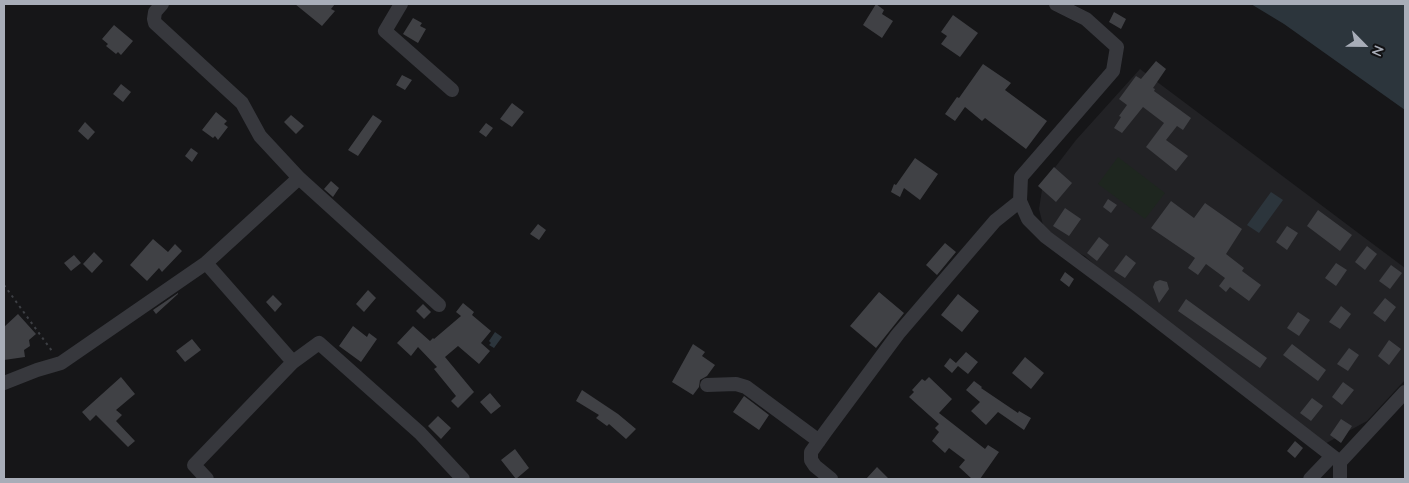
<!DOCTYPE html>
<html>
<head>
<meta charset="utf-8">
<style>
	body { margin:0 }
	#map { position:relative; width:1409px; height:483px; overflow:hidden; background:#161618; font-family:Quicksand,sans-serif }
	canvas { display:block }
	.frame { position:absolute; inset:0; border:5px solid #a8adb8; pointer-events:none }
	.north { position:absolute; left:1339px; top:20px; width:50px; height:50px; -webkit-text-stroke:4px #111113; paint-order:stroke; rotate:113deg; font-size:14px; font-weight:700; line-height:20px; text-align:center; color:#a8adb8 }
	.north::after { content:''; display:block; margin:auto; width:18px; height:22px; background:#a8adb8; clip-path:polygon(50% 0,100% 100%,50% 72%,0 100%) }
</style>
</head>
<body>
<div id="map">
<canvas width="1409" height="483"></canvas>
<div class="frame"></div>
<div class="north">N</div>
</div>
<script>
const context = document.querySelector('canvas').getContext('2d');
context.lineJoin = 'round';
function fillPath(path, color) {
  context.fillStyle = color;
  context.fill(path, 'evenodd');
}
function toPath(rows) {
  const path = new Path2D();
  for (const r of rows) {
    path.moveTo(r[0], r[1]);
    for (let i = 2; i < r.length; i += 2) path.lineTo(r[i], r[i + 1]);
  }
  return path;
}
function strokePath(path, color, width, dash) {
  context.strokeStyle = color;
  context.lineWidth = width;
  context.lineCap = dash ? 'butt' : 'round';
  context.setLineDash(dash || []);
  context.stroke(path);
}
const built = toPath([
	[1140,69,1405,268,1405,380,1367,421,1321,446,1132,301,1085,256,1046,237,1039,209,1043,183,1076,140]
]);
const green = toPath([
	[1118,157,1165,193,1145,219,1098,184]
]);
const water = toPath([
	[1251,4,1405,4,1405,110,1284,24],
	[1271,192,1283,200,1259,233,1247,225],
	[495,332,502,337,494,348,489,345,491,343,489,341]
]);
const building = toPath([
	[295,4,335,4,331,9,335,11,322,26],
	[876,4,884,10,882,14,893,21,882,38,863,25],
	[1114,12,1126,19,1121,29,1109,22],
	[953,15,978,33,960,57,941,44,947,36,941,32],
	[413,18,422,23,420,26,426,29,418,43,403,34],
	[114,25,133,41,121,55,118,52,116,54,106,46,108,44,102,39],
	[1156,61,1166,69,1153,88,1155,89,1154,91,1191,118,1183,130,1177,126,1166,140,1188,156,1176,171,1146,147,1164,123,1143,107,1122,133,1114,128,1121,117,1119,116,1127,105,1119,99,1136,76,1141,79],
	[983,64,1011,83,1005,90,1047,121,1026,149,985,118,982,121,965,107,955,121,945,114,957,97,959,98],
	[402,75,412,80,405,90,396,85],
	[121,84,131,92,123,102,113,94],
	[512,103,524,112,512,127,500,119],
	[216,112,227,121,224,124,228,127,218,140,215,136,213,138,202,130],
	[291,115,304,126,296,134,284,122],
	[373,115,382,121,358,156,348,150],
	[85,122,95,132,88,140,78,131],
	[486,123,493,128,486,137,479,132],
	[191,148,198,153,192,162,185,156],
	[915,158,938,174,920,200,904,188,900,197,891,192,894,184,896,185],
	[1054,167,1072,183,1056,202,1038,186],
	[331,181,339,188,333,197,324,189],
	[1108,199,1117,205,1111,213,1103,207],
	[1171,201,1194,218,1205,203,1242,229,1226,254,1244,268,1242,271,1261,285,1249,301,1230,287,1226,292,1219,286,1225,278,1206,264,1198,275,1188,268,1195,258,1151,228],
	[1065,208,1081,219,1069,236,1053,226],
	[1318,210,1352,235,1340,251,1307,226],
	[538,224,546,230,539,240,530,234],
	[1287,226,1298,233,1287,250,1276,242],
	[1099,237,1109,245,1097,261,1087,253],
	[153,239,168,252,175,244,182,251,162,272,159,268,147,281,130,265],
	[945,243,956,252,937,275,926,265],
	[1367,246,1377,254,1365,270,1355,262],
	[94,252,103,261,92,273,83,264],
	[74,255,81,263,71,271,64,263],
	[1126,255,1136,263,1125,278,1114,271],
	[1336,263,1347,270,1336,286,1325,278],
	[1391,265,1402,273,1390,289,1379,281],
	[1065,272,1074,279,1069,287,1060,280],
	[1160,280,1167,282,1169,289,1159,303,1153,287,1155,282],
	[368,290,376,298,364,312,356,304],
	[879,292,904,313,876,348,850,326],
	[178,293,178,294,156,314,153,310],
	[958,294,979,311,962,332,941,315],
	[273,295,282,304,275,312,266,302],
	[1385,298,1396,307,1385,322,1373,313],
	[1186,299,1267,358,1260,368,1178,311],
	[463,303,474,312,472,315,491,331,481,343,490,351,479,364,458,346,445,357,474,392,458,408,451,401,456,396,434,369,437,367,418,347,411,356,397,343,413,326,430,341,433,338,434,339,461,316,456,312],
	[423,304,431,312,424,319,416,311],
	[1341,306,1351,314,1340,329,1329,322],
	[1298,312,1310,320,1299,336,1287,328],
	[18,314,36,334,29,340,30,346,24,350,25,357,4,360,4,327],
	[353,326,367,337,369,333,377,339,361,362,339,346],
	[192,339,201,350,185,362,176,351],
	[1389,340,1401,349,1389,365,1378,356],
	[693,344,705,352,702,356,715,365,707,376,700,380,699,387,693,395,672,382],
	[1292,344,1326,370,1318,381,1283,355],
	[1349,348,1359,355,1348,371,1337,364],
	[966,352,978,362,968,374,958,366,952,373,944,366,950,358,956,363],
	[1025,357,1044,373,1031,389,1012,373],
	[121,377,135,394,116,410,122,415,116,421,135,441,128,447,96,415,90,421,82,412],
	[929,377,952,399,939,413,985,449,988,445,999,452,980,479,972,479,959,467,965,460,949,448,945,453,932,441,939,432,935,428,939,424,909,397,914,392,912,390,922,379,925,381],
	[974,381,982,387,981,388,1018,413,1019,411,1031,418,1024,430,998,412,986,425,971,411,980,402,966,390],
	[1343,382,1354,390,1342,405,1332,397],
	[582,390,618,414,636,429,626,439,609,424,607,426,596,418,599,415,576,401],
	[490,393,501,406,491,414,480,402],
	[744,396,769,415,759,430,733,412],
	[1312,398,1323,406,1311,421,1300,413],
	[438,416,451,428,441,439,428,426],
	[1341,419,1352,426,1341,443,1330,435],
	[1295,441,1303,448,1295,458,1287,451],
	[515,449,529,468,516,479,501,460],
	[877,467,889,479,866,479]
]);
const path = toPath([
	[4,285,52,351]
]);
const minor = toPath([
	[162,4,155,12,154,19,155,23,242,103,260,136,299,178,439,305],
	[401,4,385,31,452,90],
	[1056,4,1086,19,1117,47,1113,71,1021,177,1020,201,1028,219,1046,237,1132,301,1340,462,1405,392],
	[293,362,319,343,420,433,463,479],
	[4,383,37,370,61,363,206,263],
	[707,385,736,384,746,387,819,441],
	[207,479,194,465,293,362,206,263,299,178],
	[831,479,815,466,811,460,811,452,826,431,898,334,995,221,1020,201],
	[1310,479,1332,456],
	[1340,479,1340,462]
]);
fillPath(built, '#222225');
fillPath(green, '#1e261f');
fillPath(water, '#2c353c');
fillPath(building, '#404145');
strokePath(path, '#3d3f44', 2, [2.5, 4]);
strokePath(minor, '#37383d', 14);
</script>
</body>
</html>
